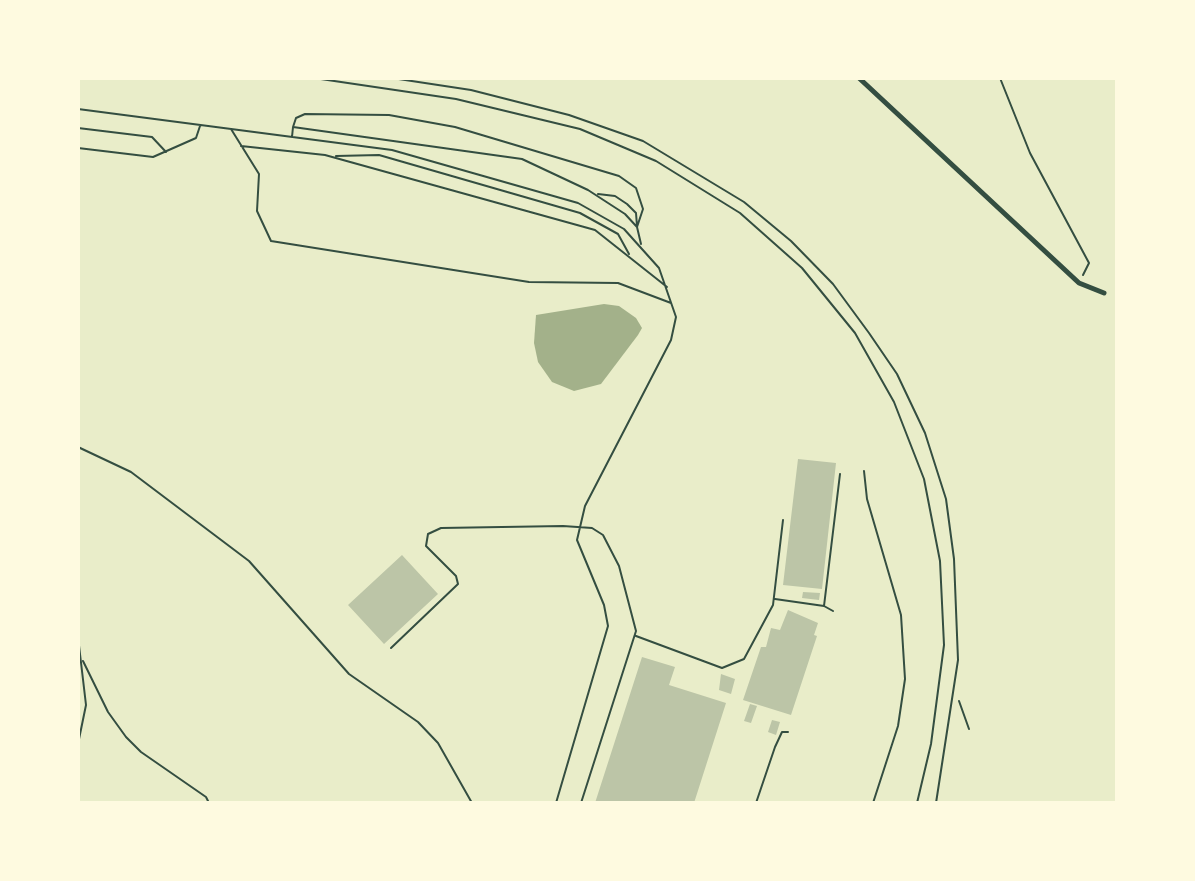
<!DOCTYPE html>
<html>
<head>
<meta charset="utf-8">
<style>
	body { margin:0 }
	#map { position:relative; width:1195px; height:881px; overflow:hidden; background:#e9edc9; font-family:"Work Sans",sans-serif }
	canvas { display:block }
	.frame { position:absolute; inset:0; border:80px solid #fefae0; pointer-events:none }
</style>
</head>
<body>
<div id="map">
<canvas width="1195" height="881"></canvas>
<div class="frame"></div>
</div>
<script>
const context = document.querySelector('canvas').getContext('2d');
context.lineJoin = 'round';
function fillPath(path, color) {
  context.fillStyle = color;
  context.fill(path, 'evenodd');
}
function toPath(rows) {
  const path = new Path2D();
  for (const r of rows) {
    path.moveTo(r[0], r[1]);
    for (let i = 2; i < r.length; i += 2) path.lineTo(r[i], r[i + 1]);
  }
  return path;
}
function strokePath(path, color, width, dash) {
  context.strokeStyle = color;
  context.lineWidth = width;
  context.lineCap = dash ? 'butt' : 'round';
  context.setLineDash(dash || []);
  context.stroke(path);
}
const water = toPath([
	[604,304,619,306,636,318,642,328,638,335,601,384,574,391,552,382,538,362,534,343,536,315]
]);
const building = toPath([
	[798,459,836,463,822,589,783,585],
	[402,555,438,594,384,644,348,605],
	[803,592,820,593,819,600,802,598],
	[788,610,818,623,814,635,817,636,791,715,743,700,761,647,766,647,771,628,780,630],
	[642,657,675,667,669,685,726,703,694,803,595,803],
	[721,674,735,679,731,694,719,690],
	[750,704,757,706,751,723,744,721],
	[772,720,780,722,776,735,768,732]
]);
const path = toPath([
	[1000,78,1030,153,1089,263,1083,275],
	[959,701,969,729]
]);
const service = toPath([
	[314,78,456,99,580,129,656,161,740,213,802,268,855,333,894,402,924,479,940,561,944,645,931,744,917,803],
	[392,78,471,90,569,115,643,141,744,202,791,241,833,284,869,333,897,374,925,433,946,499,954,559,958,660,936,803],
	[78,109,392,150,578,203,624,229,659,268,676,317,671,340,585,506,577,540,604,605,608,626,556,803],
	[293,127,296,118,305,114,389,115,455,127,619,176,636,188,643,209,637,227],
	[78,128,152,137,166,152],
	[231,129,259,174,257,211,271,241,529,282,618,283,671,303],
	[292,137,293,127,522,159,588,190,625,214,637,227,641,244],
	[241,146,325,155,595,230,667,287],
	[78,148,153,157,196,138,200,126],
	[336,156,379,155,580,213,618,234,629,254],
	[598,194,615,196,627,204,636,213,637,226],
	[78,447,131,472,249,561,349,674,418,722,438,743,472,803],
	[864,471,867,499,901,615,905,679,898,726,873,803],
	[775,599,824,606,833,611],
	[824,606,840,474],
	[636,636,722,668,744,659,773,605,783,520],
	[78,637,86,705,78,744],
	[391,648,458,584,456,576,426,546,428,534,441,528,563,526,592,528,603,535,619,566,636,631,581,803],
	[83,661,108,712,126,737,141,752,206,797,209,803],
	[756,803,775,747,782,732,788,732]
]);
const minor = toPath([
	[859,78,1079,283,1104,293]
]);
fillPath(water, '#a3b18a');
fillPath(building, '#bcc5a7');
strokePath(path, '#344e41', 2);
strokePath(service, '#344e41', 2);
strokePath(minor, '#344e41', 5);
</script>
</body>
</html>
